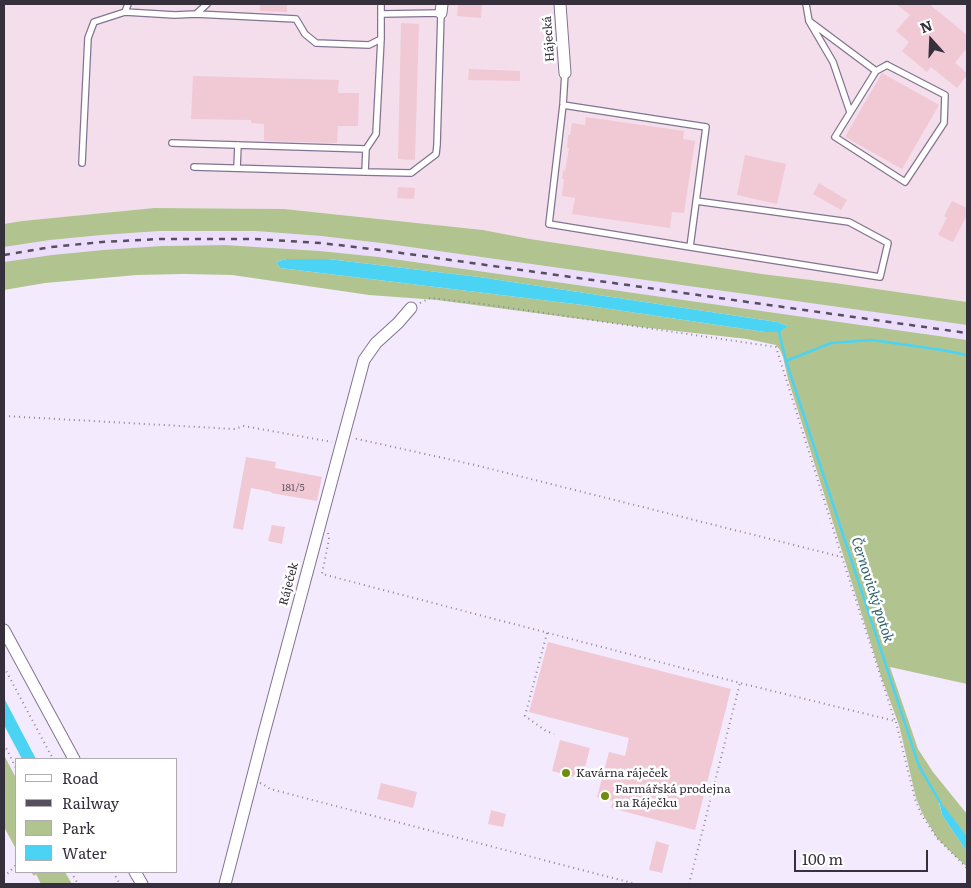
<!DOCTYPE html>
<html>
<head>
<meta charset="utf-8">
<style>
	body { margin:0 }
	#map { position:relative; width:971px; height:888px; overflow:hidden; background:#f4eafe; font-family:Literata,serif }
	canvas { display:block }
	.frame { position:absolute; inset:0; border:5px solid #36303c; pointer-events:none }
	.legend { position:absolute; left:15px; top:758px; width:162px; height:115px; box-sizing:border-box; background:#fff; border:1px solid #afacb1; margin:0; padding:6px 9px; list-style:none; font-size:15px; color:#36303c }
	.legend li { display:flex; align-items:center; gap:10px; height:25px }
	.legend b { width:25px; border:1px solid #afacb1 }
	.north { position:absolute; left:906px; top:15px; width:50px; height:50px; -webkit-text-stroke:4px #fff; paint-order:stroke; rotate:340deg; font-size:14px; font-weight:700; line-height:20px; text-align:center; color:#36303c }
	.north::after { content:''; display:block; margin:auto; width:18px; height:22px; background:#36303c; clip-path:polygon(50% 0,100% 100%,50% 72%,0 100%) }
	.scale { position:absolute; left:794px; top:850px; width:134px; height:22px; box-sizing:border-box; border:2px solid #36303c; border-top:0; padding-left:6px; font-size:15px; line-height:18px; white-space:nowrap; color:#36303c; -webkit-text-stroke:4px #fff; paint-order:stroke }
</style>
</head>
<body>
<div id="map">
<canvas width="971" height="888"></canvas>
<div class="frame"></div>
<ul class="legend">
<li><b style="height:6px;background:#fff"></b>Road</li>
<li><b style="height:6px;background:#564f5d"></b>Railway</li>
<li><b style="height:14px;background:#b1c490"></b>Park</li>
<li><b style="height:14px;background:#4bd3f4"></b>Water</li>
</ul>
<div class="north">N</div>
<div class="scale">100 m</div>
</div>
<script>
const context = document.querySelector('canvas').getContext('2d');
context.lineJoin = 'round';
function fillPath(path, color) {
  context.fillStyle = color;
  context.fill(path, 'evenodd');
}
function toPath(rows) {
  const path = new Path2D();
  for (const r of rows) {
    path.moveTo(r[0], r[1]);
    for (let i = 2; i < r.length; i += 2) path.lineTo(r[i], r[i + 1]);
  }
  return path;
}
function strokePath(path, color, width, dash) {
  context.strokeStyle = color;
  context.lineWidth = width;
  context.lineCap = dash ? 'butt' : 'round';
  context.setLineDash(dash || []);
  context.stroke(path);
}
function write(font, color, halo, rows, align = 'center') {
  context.font = font + ' Literata,serif';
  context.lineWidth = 5;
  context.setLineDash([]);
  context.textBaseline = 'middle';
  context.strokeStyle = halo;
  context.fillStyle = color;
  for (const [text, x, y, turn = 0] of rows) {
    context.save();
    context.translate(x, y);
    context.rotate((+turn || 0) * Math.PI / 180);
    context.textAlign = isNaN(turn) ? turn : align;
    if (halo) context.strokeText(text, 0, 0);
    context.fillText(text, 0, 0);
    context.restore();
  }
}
const industrial = toPath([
	[4,4,967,4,967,302,835,283,762,274,530,239,483,230,284,209,154,208,22,221,4,224]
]);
const built = toPath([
	[160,231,255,231,321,236,381,243,967,325,967,340,379,257,320,251,225,245,161,246,80,252,4,262,4,247,50,240,102,235]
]);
const green = toPath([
	[154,208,284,209,483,230,530,239,762,274,835,283,967,302,967,325,381,243,321,236,255,231,160,231,102,235,50,240,4,247,4,224,22,221],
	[225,245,320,251,379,257,967,340,967,684,890,667,918,749,933,772,967,814,967,836,939,802,942,815,967,852,967,867,955,856,937,838,922,813,916,798,899,725,882,679,788,379,783,357,780,350,776,345,747,339,641,327,437,300,369,295,232,275,184,274,137,275,45,283,4,290,4,262,52,255,103,250,161,246],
	[286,259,328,259,479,277,777,322,788,326,765,332,583,305,280,268,276,262],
	[4,755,16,778,16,849,4,827],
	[31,872,65,872,72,884,41,884,36,874,34,876]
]);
const water = toPath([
	[286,259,328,259,479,277,777,322,788,326,779,332,765,332,583,305,280,268,276,262],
	[4,698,36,759,22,759,4,725],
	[939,800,967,836,967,852,942,815]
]);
const stream = toPath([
	[779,332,786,361,919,766,940,802],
	[786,361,831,343,872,340,942,350,967,355]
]);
const building = toPath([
	[260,4,287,4,287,12,260,11],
	[458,4,482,4,481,18,457,16],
	[896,4,929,4,967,35,967,48,955,63,967,73,967,75,957,88,931,67,927,72,902,51,909,42,896,31,910,15],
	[401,23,419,24,415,160,398,159],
	[469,69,520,71,520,81,468,80],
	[882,73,939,105,902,169,845,137],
	[193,76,339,80,338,93,359,93,358,126,338,126,337,143,264,141,264,124,251,123,251,120,191,119],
	[586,117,684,131,683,139,695,141,684,213,672,212,670,228,572,214,575,198,562,196,564,179,562,179,563,170,565,171,569,148,567,148,568,135,570,135,572,123,585,125],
	[745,155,786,164,777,204,737,195],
	[819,183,847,200,841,210,813,194],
	[398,187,415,188,414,199,397,198],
	[952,201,967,208,967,215,953,242,938,235,947,218,944,216],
	[246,457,276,462,275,468,322,477,317,501,271,493,272,492,251,488,243,530,233,528],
	[272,525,285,527,282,544,268,541],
	[548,642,731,689,695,830,611,808,613,801,597,797,609,752,625,756,629,738,529,712],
	[560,740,590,748,582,779,552,771],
	[381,783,417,792,413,808,377,799],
	[491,810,506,814,503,827,488,824],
	[656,841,669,845,662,873,649,870]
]);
const path = toPath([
	[420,303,430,298,483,304,776,347,842,557],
	[4,416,234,429,244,426,332,442],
	[328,533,329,539,322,574,740,683,895,721,842,557,475,465,353,438],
	[547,633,525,716,546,731,554,734],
	[4,667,53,759],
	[896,722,915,799,921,814,937,838,967,868],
	[4,744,16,768],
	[260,783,263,784,270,789,636,884],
	[71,872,78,884],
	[113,872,120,884],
	[4,877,16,865],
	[689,884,740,683]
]);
const lane = toPath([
	[806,4,809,21,876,71],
	[125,12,128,4],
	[196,14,296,19,305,34,316,43,369,45,381,39],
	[809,21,833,62,850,112],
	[887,65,945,95,944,123,905,182,835,137,876,71,887,65],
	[563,105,706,127,690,247,549,224,563,105,565,73],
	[172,143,366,149,376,134,381,39,381,4],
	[82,163,88,38,94,22,125,12,175,15,196,14,207,4],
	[194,167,365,172,366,149],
	[237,168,238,145],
	[365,172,411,173,436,154,437,145,441,13,382,14],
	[690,247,880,277,888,243,849,222,696,201]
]);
const street = toPath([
	[560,4,565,73],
	[441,13,442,4],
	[4,630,74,759],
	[135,872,142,884],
	[225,884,264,733,364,360,376,343,398,323,411,308]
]);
const rail = toPath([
	[4,255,51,247,102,242,160,239,255,239,321,243,380,250,967,333]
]);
const markers = [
	[566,773,5,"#6f8c0a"],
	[605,796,5,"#6f8c0a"]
];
const numberNames = [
	["181/5",293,488]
];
const streetNames = [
	["Hájecká",549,39,-94],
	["Ráječek",289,584,-75]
];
const poiNames = [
	["Kavárna ráječek",576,773],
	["Farmářská prodejna",615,789],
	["na Ráječku",615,803]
];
const waterNames = [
	["Černovický potok",872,590,72]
];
fillPath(industrial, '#f4deec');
fillPath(built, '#ecddfd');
fillPath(green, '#b1c490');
fillPath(water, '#4bd3f4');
strokePath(stream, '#4bd3f4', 2.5);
fillPath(building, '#f0c9d4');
strokePath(lane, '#827491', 8);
strokePath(street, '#827491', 13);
strokePath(path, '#8c8494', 2, [1, 4]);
strokePath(lane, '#fff', 5.5);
strokePath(street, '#fff', 11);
strokePath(rail, '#564f5d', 2.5, [6, 6]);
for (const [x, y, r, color] of markers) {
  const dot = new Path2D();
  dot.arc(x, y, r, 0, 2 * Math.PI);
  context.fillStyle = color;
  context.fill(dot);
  strokePath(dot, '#fff', 2);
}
write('10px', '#645662', null, numberNames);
write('12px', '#36303c', '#fff', streetNames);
write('12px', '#36303c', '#fff', poiNames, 'left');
write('italic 14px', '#2a606e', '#fff', waterNames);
</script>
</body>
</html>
